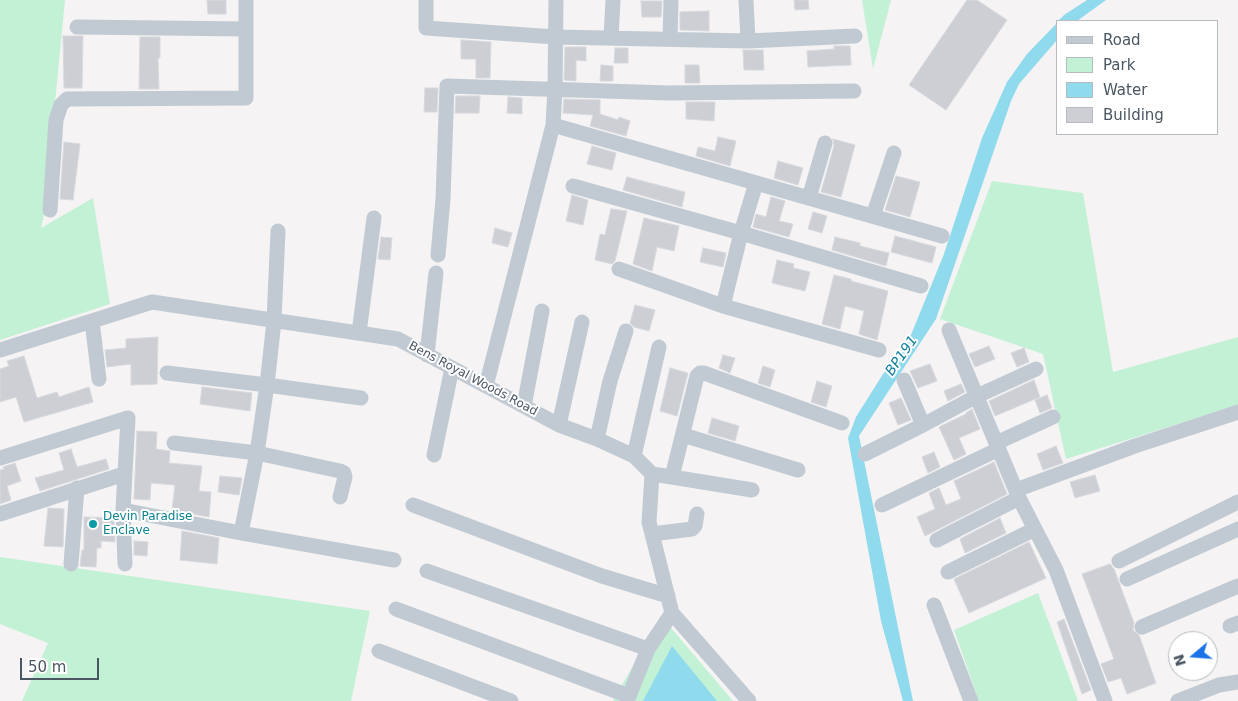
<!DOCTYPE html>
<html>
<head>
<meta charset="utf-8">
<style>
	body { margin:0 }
	#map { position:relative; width:1238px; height:701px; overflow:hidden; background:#f5f3f3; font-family:"DejaVu Sans",sans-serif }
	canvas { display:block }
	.legend { position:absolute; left:1056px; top:20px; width:162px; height:115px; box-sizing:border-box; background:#fff; border:1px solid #b7bbc0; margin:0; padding:6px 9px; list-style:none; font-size:15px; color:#4a5661 }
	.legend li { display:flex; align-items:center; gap:10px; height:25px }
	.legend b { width:25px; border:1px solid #b7bbc0 }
	.north { position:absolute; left:1168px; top:631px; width:50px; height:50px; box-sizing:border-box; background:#fff; border:1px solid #b7bbc0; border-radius:50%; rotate:252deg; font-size:14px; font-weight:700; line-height:20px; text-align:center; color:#4a5661 }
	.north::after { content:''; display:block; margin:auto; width:18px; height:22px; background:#1a73e8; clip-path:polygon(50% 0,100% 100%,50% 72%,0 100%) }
	.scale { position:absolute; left:20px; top:658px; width:79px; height:22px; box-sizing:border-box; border:2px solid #4a5661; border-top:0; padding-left:6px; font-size:15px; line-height:18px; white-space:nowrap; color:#4a5661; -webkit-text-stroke:4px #fff; paint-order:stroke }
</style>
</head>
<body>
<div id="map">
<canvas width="1238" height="701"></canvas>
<ul class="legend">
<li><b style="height:6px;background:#c1cad2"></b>Road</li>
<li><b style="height:14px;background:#c3f1d5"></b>Park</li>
<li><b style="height:14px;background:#90daee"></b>Water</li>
<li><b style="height:14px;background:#cdcfd5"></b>Building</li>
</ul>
<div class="north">N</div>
<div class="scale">50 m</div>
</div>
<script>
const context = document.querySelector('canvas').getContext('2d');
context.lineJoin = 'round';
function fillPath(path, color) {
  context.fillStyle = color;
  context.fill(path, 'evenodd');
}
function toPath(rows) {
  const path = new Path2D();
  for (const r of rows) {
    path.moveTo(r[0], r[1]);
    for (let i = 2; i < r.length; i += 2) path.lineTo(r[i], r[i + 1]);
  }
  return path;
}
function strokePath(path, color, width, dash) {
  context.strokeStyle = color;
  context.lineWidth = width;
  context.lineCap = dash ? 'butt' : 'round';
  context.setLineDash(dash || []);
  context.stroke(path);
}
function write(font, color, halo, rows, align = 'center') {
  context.font = font + ' "DejaVu Sans",sans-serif';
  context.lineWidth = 4;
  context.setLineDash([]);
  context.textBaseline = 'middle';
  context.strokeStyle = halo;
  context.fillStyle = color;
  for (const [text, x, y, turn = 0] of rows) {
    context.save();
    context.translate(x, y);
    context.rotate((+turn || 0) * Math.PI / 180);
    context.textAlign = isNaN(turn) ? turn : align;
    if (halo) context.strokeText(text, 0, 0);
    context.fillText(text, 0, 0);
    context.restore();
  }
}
const green = toPath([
	[0,0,65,0,44,215,41,228,93,198,110,304,0,340],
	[862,0,891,0,873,69],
	[992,181,1083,193,1113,372,1238,337,1238,405,1066,459,1043,354,940,319],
	[0,557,370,611,351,701,22,701,48,643,0,624],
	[1038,593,1078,701,979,701,954,630],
	[661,616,733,701,613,701]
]);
const water = toPath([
	[1087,0,1106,0,1077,21,1058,21,1064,15],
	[1057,23,1057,40,1019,84,1011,101,936,319,859,436,913,701,903,701,881,621,848,438,856,417,883,374,906,347,944,254,982,138,1007,82,1027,54],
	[672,646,717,701,643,701]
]);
const building = toPath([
	[207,0,226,0,226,14,208,14,207,0],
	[794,0,808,0,809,9,795,10,794,0],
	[967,0,977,0,1007,20,946,110,909,85,967,0],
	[641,1,662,1,661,17,642,17,641,1],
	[709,11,709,31,680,30,680,12,709,11],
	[63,36,83,36,82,88,64,88,63,36],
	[140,37,160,37,160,58,158,58,159,89,139,89,140,37],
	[461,40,491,42,490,78,476,78,476,59,461,59,461,40],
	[834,46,850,46,851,65,808,67,807,51,834,49,834,46],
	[565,47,586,47,586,61,576,60,576,81,564,80,565,47],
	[615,48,628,48,628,63,614,63,615,48],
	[743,50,763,50,764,70,744,70,743,50],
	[601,65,613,66,613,81,600,81,601,65],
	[685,65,699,65,700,83,685,83,685,65],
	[425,88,438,88,437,112,424,112,425,88],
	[456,96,480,96,479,113,455,113,456,96],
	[508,97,522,98,522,114,507,113,508,97],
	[564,99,600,100,600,114,618,120,619,117,630,121,626,136,590,126,593,115,563,113,564,99],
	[686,102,715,102,714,121,686,119,686,102],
	[718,137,736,141,730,166,696,156,698,147,715,151,718,137],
	[833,139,855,145,841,197,821,192,834,146,833,139],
	[64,142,80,144,73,200,60,199,64,142],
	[592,146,616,153,612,170,587,164,592,146],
	[778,161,803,168,798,185,774,178,778,161],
	[896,176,920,182,910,217,885,210,896,176],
	[627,177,685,192,682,207,623,190,627,177],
	[572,195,588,200,583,225,566,221,572,195],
	[771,197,785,201,779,221,793,224,789,237,753,227,756,214,766,217,771,197],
	[611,209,627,211,615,261,612,264,595,260,600,234,605,235,611,209],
	[813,212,827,216,822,233,808,229,813,212],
	[644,218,679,226,674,251,657,247,652,271,633,264,644,218],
	[495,228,512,233,508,247,492,243,495,228],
	[895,236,936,247,932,263,891,252,895,236],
	[381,237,392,238,390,260,378,259,381,237],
	[835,237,860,243,860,246,889,253,886,266,832,250,835,237],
	[703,248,726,253,723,267,700,262,703,248],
	[777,260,794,264,793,268,810,272,805,291,772,283,777,260],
	[834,275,851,279,851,281,888,291,877,340,859,334,864,311,845,306,840,329,822,324,834,275],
	[635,305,655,310,649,331,634,327,630,323,635,305],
	[158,337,157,384,131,385,131,364,107,367,105,350,126,348,126,339,158,337],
	[989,346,995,359,975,367,969,354,989,346],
	[1024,348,1029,362,1017,367,1011,353,1024,348],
	[723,355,735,358,730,373,719,368,723,355],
	[24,356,37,398,57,392,59,397,89,387,93,402,24,422,16,397,0,402,0,369,9,366,7,361,24,356],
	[930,364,937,381,918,388,910,371,930,364],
	[763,366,775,370,770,387,758,383,763,366],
	[670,368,688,373,677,416,660,411,670,368],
	[1034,380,1040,397,995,416,989,401,1034,380],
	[817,381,832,386,826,407,811,402,817,381],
	[961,384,965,392,948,401,944,391,961,384],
	[202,387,252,393,250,411,200,404,202,387],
	[1047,395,1052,408,1040,413,1035,400,1047,395],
	[901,398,911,420,898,425,889,403,901,398],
	[972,409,980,429,959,438,966,454,954,460,939,427,966,414,966,413,972,409],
	[712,418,739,426,735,441,708,433,712,418],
	[137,431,157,432,156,449,170,451,169,463,202,466,199,491,211,492,209,517,172,510,175,485,151,483,150,500,134,499,137,431],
	[1056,446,1063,463,1043,470,1037,454,1056,446],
	[71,449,77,467,106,459,109,469,40,491,35,478,64,470,59,453,71,449],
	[934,452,940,467,928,473,922,457,934,452],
	[994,462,1007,494,925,536,917,517,935,509,929,493,939,488,946,505,961,499,954,481,994,462],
	[15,463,21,481,7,486,11,500,0,504,0,470,4,469,3,467,15,463],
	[1095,475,1100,491,1075,498,1070,482,1095,475],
	[220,476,242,478,239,495,218,492,220,476],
	[48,508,64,509,63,547,44,546,48,508],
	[84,517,114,518,115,542,101,541,101,548,97,548,96,567,80,566,82,550,84,550,84,517],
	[1000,518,1006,533,965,553,960,539,1000,518],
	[182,531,219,538,217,564,180,560,182,531],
	[134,541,148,542,147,556,134,555,134,541],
	[1029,542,1046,578,969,613,954,579,1029,542],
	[1110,564,1114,569,1134,623,1133,630,1139,635,1156,683,1127,694,1121,678,1108,682,1101,664,1114,659,1082,574,1110,564],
	[1064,619,1091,690,1082,694,1057,622,1064,619]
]);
const minor = toPath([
	[426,0,426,28,556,37,748,41,855,36],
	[746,0,748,41],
	[77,27,246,29],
	[611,38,613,0],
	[670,39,671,0],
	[553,125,942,236],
	[573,186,741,233,921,286],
	[809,198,825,143],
	[50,210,56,120,61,105,67,99,246,98,246,0],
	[873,216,894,153],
	[438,255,443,199,447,86,669,93,854,91],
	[619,269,723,306,879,350],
	[723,306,741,233,756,183],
	[92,321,99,379],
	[949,330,1019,498,1056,570,1105,701],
	[359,333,374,218],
	[0,350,152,302,398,339,559,425,597,439,634,456,652,474,649,522,672,613,749,701],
	[427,355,436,273],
	[167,373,267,385,361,398],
	[904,380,923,425],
	[486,386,553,125,555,89,556,0],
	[524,406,542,311],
	[559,425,582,322],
	[683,435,798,470],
	[597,439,610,381,626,331],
	[174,443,257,453,340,471,344,473,345,477,340,497],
	[996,443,1053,417],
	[865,454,923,425,977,396,1036,369],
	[434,455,452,368],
	[634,456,659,347],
	[0,458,128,418,123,510,125,564],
	[652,474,672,477,697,376,700,373,704,373,842,423],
	[672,477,752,490],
	[1016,490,1135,446,1238,412],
	[413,505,602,576,668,596],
	[882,505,999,449],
	[123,510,241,533,394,560],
	[0,514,124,474],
	[241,533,257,453,267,385,274,321,278,231],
	[652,534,692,529,695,526,697,514],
	[937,540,1019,498],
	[1119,561,1238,502],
	[71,564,77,488],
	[427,571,648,649],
	[948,572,1035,529],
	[1127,579,1238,529],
	[934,605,971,701],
	[396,609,629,696],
	[1230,626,1238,623],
	[1142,627,1238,586],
	[379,651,511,701],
	[627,701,648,649,672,613],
	[1178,701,1219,685,1238,682]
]);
const markers = [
	[93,524,5,"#0f9aa8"]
];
const streetNames = [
	["Bens Royal Woods Road",473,379,28]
];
const cultureNames = [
	["Devin Paradise",103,517],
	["Enclave",103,531]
];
const waterNames = [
	["BP191",902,356,-55]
];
fillPath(green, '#c3f1d5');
fillPath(water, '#90daee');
fillPath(building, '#cdcfd5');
strokePath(building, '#d7d9de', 1);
strokePath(minor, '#c1cad2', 15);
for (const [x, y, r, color] of markers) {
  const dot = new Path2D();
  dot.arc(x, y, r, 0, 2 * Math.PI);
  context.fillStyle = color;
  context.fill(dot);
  strokePath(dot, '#fff', 2);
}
write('12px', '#4a5661', '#fff', streetNames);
write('12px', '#0d838f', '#fff', cultureNames, 'left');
write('italic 14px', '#0c7c9b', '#fff', waterNames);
</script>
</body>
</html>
